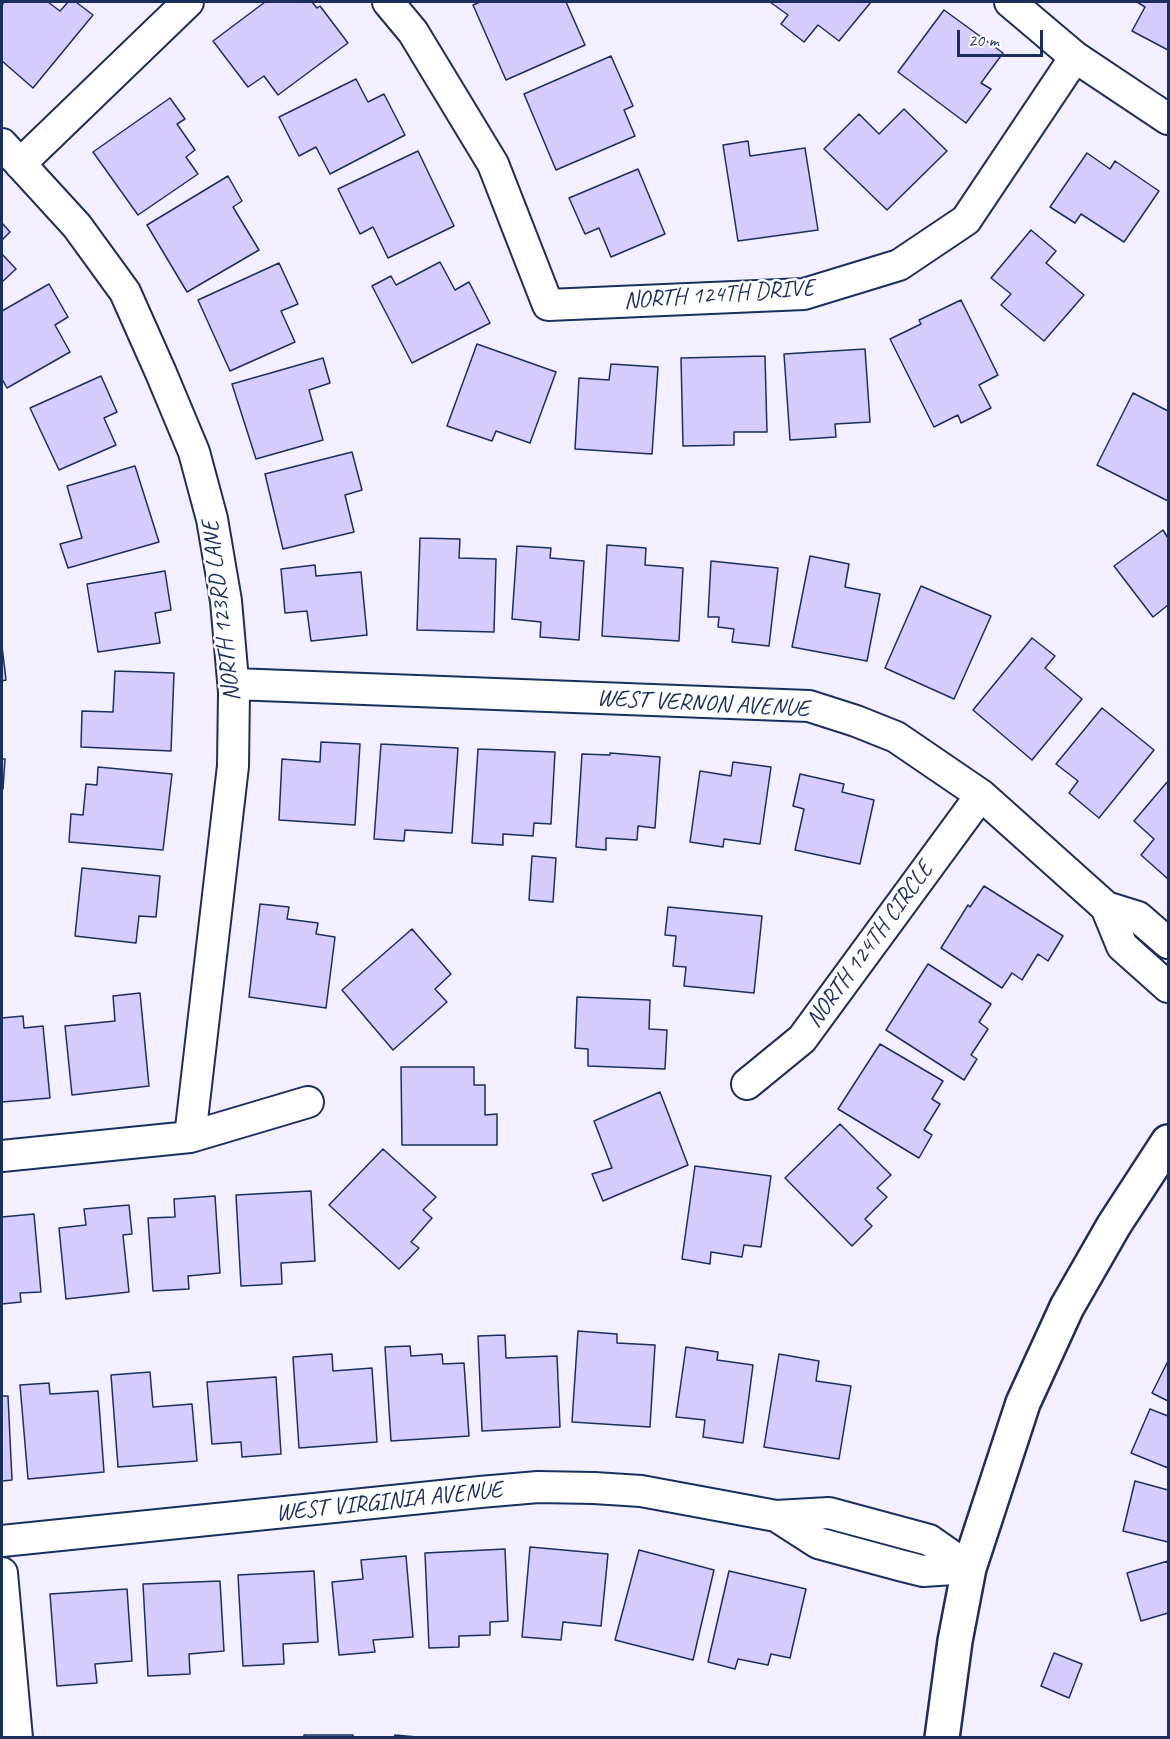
<!DOCTYPE html>
<html>
<head>
<meta charset="utf-8">
<style>
	body { margin:0 }
	#map { position:relative; width:1170px; height:1739px; overflow:hidden; background:#f3effe; font-family:Caveat,sans-serif }
	canvas { display:block }
	.frame { position:absolute; inset:0; border:3px solid #1b2f5e; pointer-events:none }
	.scale { position:absolute; left:957px; top:30px; width:86px; height:27px; box-sizing:border-box; border:3px solid #1b2f5e; border-top:0; padding-left:8px; font-size:18px; line-height:21px; white-space:nowrap; color:#1b2f5e; -webkit-text-stroke:4px #fff; paint-order:stroke }
</style>
</head>
<body>
<div id="map">
<canvas width="1170" height="1739"></canvas>
<div class="frame"></div>
<div class="scale">20 m</div>
</div>
<script>
const context = document.querySelector('canvas').getContext('2d');
context.lineJoin = 'round';
function fillPath(path, color) {
  context.fillStyle = color;
  context.fill(path, 'evenodd');
}
function toPath(rows) {
  const path = new Path2D();
  for (const r of rows) {
    path.moveTo(r[0], r[1]);
    for (let i = 2; i < r.length; i += 2) path.lineTo(r[i], r[i + 1]);
  }
  return path;
}
function strokePath(path, color, width, dash) {
  context.strokeStyle = color;
  context.lineWidth = width;
  context.lineCap = dash ? 'butt' : 'round';
  context.setLineDash(dash || []);
  context.stroke(path);
}
function write(font, color, halo, rows, align = 'center') {
  context.font = font + ' Caveat,sans-serif';
  context.lineWidth = 5;
  context.setLineDash([]);
  context.textBaseline = 'middle';
  context.strokeStyle = halo;
  context.fillStyle = color;
  for (const [text, x, y, turn = 0] of rows) {
    context.save();
    context.translate(x, y);
    context.rotate((+turn || 0) * Math.PI / 180);
    context.textAlign = isNaN(turn) ? turn : align;
    if (halo) context.strokeText(text, 0, 0);
    context.fillText(text, 0, 0);
    context.restore();
  }
}
const building = toPath([
	[4,2,48,2,60,11,68,2,76,2,93,15,33,88,2,61,2,5,4,2],
	[265,2,312,2,317,8,320,6,348,43,278,95,264,76,248,87,213,41,265,2],
	[480,2,566,2,585,45,506,80,473,5,480,2],
	[770,2,871,2,839,41,818,25,804,42,781,24,788,15,770,2],
	[1137,2,1168,2,1168,50,1132,31,1145,7,1137,2],
	[944,10,1003,53,981,83,991,89,966,123,898,72,944,10],
	[611,56,633,106,624,110,635,136,556,170,524,94,611,56],
	[356,79,368,102,384,94,405,135,330,174,316,147,299,156,279,117,356,79],
	[170,98,185,119,177,124,195,150,186,157,198,174,138,215,93,152,170,98],
	[904,109,947,151,887,210,824,149,859,114,879,134,904,109],
	[748,141,750,156,805,148,818,230,738,241,723,145,748,141],
	[418,151,454,226,388,258,373,227,360,234,338,189,418,151],
	[1087,153,1110,169,1115,161,1159,191,1124,242,1081,214,1075,223,1050,207,1087,153],
	[638,169,665,234,611,257,599,228,585,234,569,198,638,169],
	[228,176,242,201,233,207,259,250,187,292,147,225,228,176],
	[2,223,10,232,2,240,2,223],
	[1031,230,1056,251,1046,263,1084,295,1044,341,1001,305,1011,294,991,278,1031,230],
	[2,254,16,269,2,282,2,254],
	[440,262,455,290,469,282,490,323,412,363,372,286,391,276,396,285,440,262],
	[279,263,298,304,281,311,295,342,230,371,198,300,279,263],
	[49,284,68,317,55,325,70,352,7,388,2,379,2,311,49,284],
	[961,300,998,375,979,385,991,408,961,423,958,415,934,427,890,339,921,324,919,320,961,300],
	[477,344,556,372,530,443,496,431,492,441,447,426,477,344],
	[865,349,870,422,835,424,836,437,790,440,784,354,865,349],
	[765,356,767,432,734,432,734,445,683,446,681,358,765,356],
	[323,358,330,383,309,390,323,440,256,459,232,384,323,358],
	[611,364,658,367,652,454,575,449,579,378,609,380,611,364],
	[101,376,117,412,104,418,116,445,59,470,30,408,101,376],
	[1133,393,1168,411,1168,501,1097,465,1133,393],
	[352,452,362,490,345,495,354,532,283,549,265,474,352,452],
	[135,466,159,542,68,568,60,544,82,538,67,486,135,466],
	[1163,530,1168,538,1168,605,1153,617,1114,566,1163,530],
	[420,538,460,539,459,558,496,559,494,632,417,630,420,538],
	[607,545,646,548,645,565,683,568,679,641,602,636,607,545],
	[517,546,551,548,550,558,584,561,579,640,540,637,541,622,512,619,517,546],
	[810,556,849,564,845,587,880,594,867,661,792,647,810,556],
	[711,561,778,568,769,646,732,642,734,629,718,627,719,617,708,617,711,561],
	[315,565,316,576,361,572,367,635,311,641,307,611,285,613,281,569,315,565],
	[165,571,171,610,155,613,160,643,98,652,87,584,165,571],
	[921,586,991,616,954,699,885,668,921,586],
	[1032,638,1055,656,1045,668,1082,699,1032,760,973,710,1032,638],
	[2,646,6,680,2,681,2,646],
	[115,671,174,673,171,751,81,747,82,711,113,712,115,671],
	[1102,708,1154,750,1099,818,1069,793,1078,781,1056,764,1102,708],
	[321,742,360,744,355,825,279,820,282,759,320,762,321,742],
	[381,744,458,748,452,833,405,830,404,841,374,839,381,744],
	[478,749,555,752,551,824,534,823,533,836,503,834,503,845,472,843,478,749],
	[610,753,660,757,655,828,638,826,637,840,606,838,606,850,576,847,582,754,610,755,610,753],
	[2,759,5,759,3,789,2,789,2,759],
	[733,762,771,767,760,844,724,839,723,847,690,842,700,771,731,776,733,762],
	[98,767,172,774,163,850,69,842,71,814,83,815,86,784,97,785,98,767],
	[800,774,844,784,842,792,874,800,860,864,795,850,804,809,793,806,800,774],
	[1168,781,1168,879,1141,855,1154,839,1134,821,1168,781],
	[532,856,556,858,553,902,529,900,532,856],
	[82,868,160,876,156,917,139,916,136,943,75,936,82,868],
	[984,886,1063,936,1048,961,1038,954,1022,980,1012,973,1002,988,941,948,968,905,970,907,984,886],
	[260,904,289,907,287,919,318,923,316,934,335,937,326,1008,249,997,260,904],
	[668,907,762,916,754,993,684,986,686,967,673,966,676,936,665,935,668,907],
	[412,929,451,974,435,989,447,1002,393,1050,342,990,412,929],
	[928,964,991,1004,979,1022,988,1029,971,1055,977,1059,964,1080,886,1030,928,964],
	[140,993,149,1086,72,1095,65,1026,115,1021,113,996,140,993],
	[577,997,650,1000,649,1029,667,1030,665,1069,588,1066,588,1049,575,1048,577,997],
	[23,1016,24,1028,43,1026,50,1098,2,1102,2,1018,23,1016],
	[880,1044,943,1081,932,1099,940,1104,924,1130,932,1135,919,1158,838,1109,880,1044],
	[401,1067,474,1067,474,1085,485,1085,485,1115,497,1114,497,1145,402,1145,401,1067],
	[660,1092,688,1165,603,1201,592,1174,612,1168,594,1121,660,1092],
	[840,1124,891,1175,877,1188,887,1197,865,1219,872,1226,852,1246,785,1178,840,1124],
	[383,1149,436,1197,423,1210,432,1218,411,1242,419,1248,399,1269,329,1205,383,1149],
	[695,1166,771,1176,761,1247,744,1245,742,1257,711,1252,710,1264,682,1259,695,1166],
	[311,1191,315,1261,281,1263,282,1284,241,1286,236,1195,311,1191],
	[215,1196,220,1273,188,1276,189,1289,153,1291,148,1218,175,1217,174,1199,215,1196],
	[129,1205,132,1234,123,1235,129,1292,66,1299,59,1228,86,1225,84,1209,129,1205],
	[34,1214,41,1292,20,1293,21,1302,2,1304,2,1217,34,1214],
	[578,1331,617,1334,617,1343,655,1345,650,1427,572,1422,578,1331],
	[505,1335,506,1358,557,1356,560,1427,482,1431,478,1336,505,1335],
	[410,1346,411,1356,442,1354,443,1364,464,1363,469,1436,391,1441,385,1347,410,1346],
	[686,1347,718,1352,717,1360,753,1365,743,1443,703,1437,705,1420,676,1417,686,1347],
	[332,1354,333,1371,372,1368,377,1442,299,1448,293,1357,332,1354],
	[779,1354,819,1361,816,1381,851,1386,839,1459,764,1447,779,1354],
	[1168,1361,1168,1401,1152,1393,1168,1361],
	[150,1372,153,1407,192,1404,197,1461,118,1467,111,1375,150,1372],
	[276,1377,281,1454,242,1457,241,1442,212,1444,207,1382,276,1377],
	[49,1383,50,1394,98,1391,104,1472,28,1479,20,1385,49,1383],
	[2,1396,8,1396,12,1480,2,1481,2,1396],
	[1150,1409,1168,1416,1168,1468,1131,1453,1150,1409],
	[1135,1481,1168,1490,1168,1542,1123,1531,1135,1481],
	[530,1547,608,1554,601,1626,563,1622,561,1640,522,1637,530,1547],
	[505,1549,508,1621,490,1622,490,1635,459,1636,459,1647,429,1648,425,1553,505,1549],
	[639,1550,714,1570,693,1660,615,1640,639,1550],
	[406,1556,413,1637,373,1640,375,1652,339,1655,332,1582,363,1579,361,1560,406,1556],
	[1168,1561,1168,1613,1141,1621,1127,1573,1168,1561],
	[314,1571,318,1642,283,1644,284,1664,243,1666,238,1575,314,1571],
	[729,1571,806,1589,790,1658,771,1654,768,1665,738,1659,735,1669,708,1662,729,1571],
	[220,1581,224,1651,189,1654,190,1674,148,1676,143,1584,220,1581],
	[127,1589,132,1661,95,1664,97,1683,57,1686,50,1594,127,1589],
	[1054,1653,1082,1664,1069,1698,1041,1686,1054,1653],
	[304,1735,353,1735,353,1738,304,1738,304,1735],
	[395,1735,428,1738,394,1738,395,1735]
]);
const minor = toPath([
	[388,2,413,32,493,164,548,305,804,294,899,265,966,220,1075,57],
	[1010,2,1075,57,1168,119],
	[2,144,77,226,125,292,161,373,194,452,212,519,226,601,234,692,233,766,190,1137],
	[20,164,188,2],
	[234,684,809,706,856,721,896,737,981,795,1106,907,1138,917,1168,943],
	[1106,907,1122,946,1168,987],
	[747,1084,802,1039,981,795],
	[2,1156,190,1137,308,1102],
	[776,1516,818,1543,903,1566,923,1571,969,1568],
	[2,1541,480,1492,538,1487,594,1488,641,1491,776,1516,829,1513,929,1540,969,1568],
	[2,1573,17,1738]
]);
const tertiary = toPath([
	[942,1738,955,1641,969,1568,1023,1403,1067,1307,1114,1225,1168,1142]
]);
const streetNames = [
	["NORTH 124TH DRIVE",719,295,-4],
	["NORTH 123RD LANE",222,611,-97],
	["WEST VERNON AVENUE",703,704,3],
	["NORTH 124TH CIRCLE",870,945,-54],
	["WEST VIRGINIA AVENUE",389,1502,-6]
];
fillPath(building, '#d6cbfd');
strokePath(building, '#1b2f5e', 1.5);
strokePath(minor, '#1b2f5e', 34);
strokePath(tertiary, '#1b2f5e', 38);
strokePath(minor, '#fff', 30);
strokePath(tertiary, '#fff', 33);
write('24px', '#1b2f5e', '#fff', streetNames);
</script>
</body>
</html>
